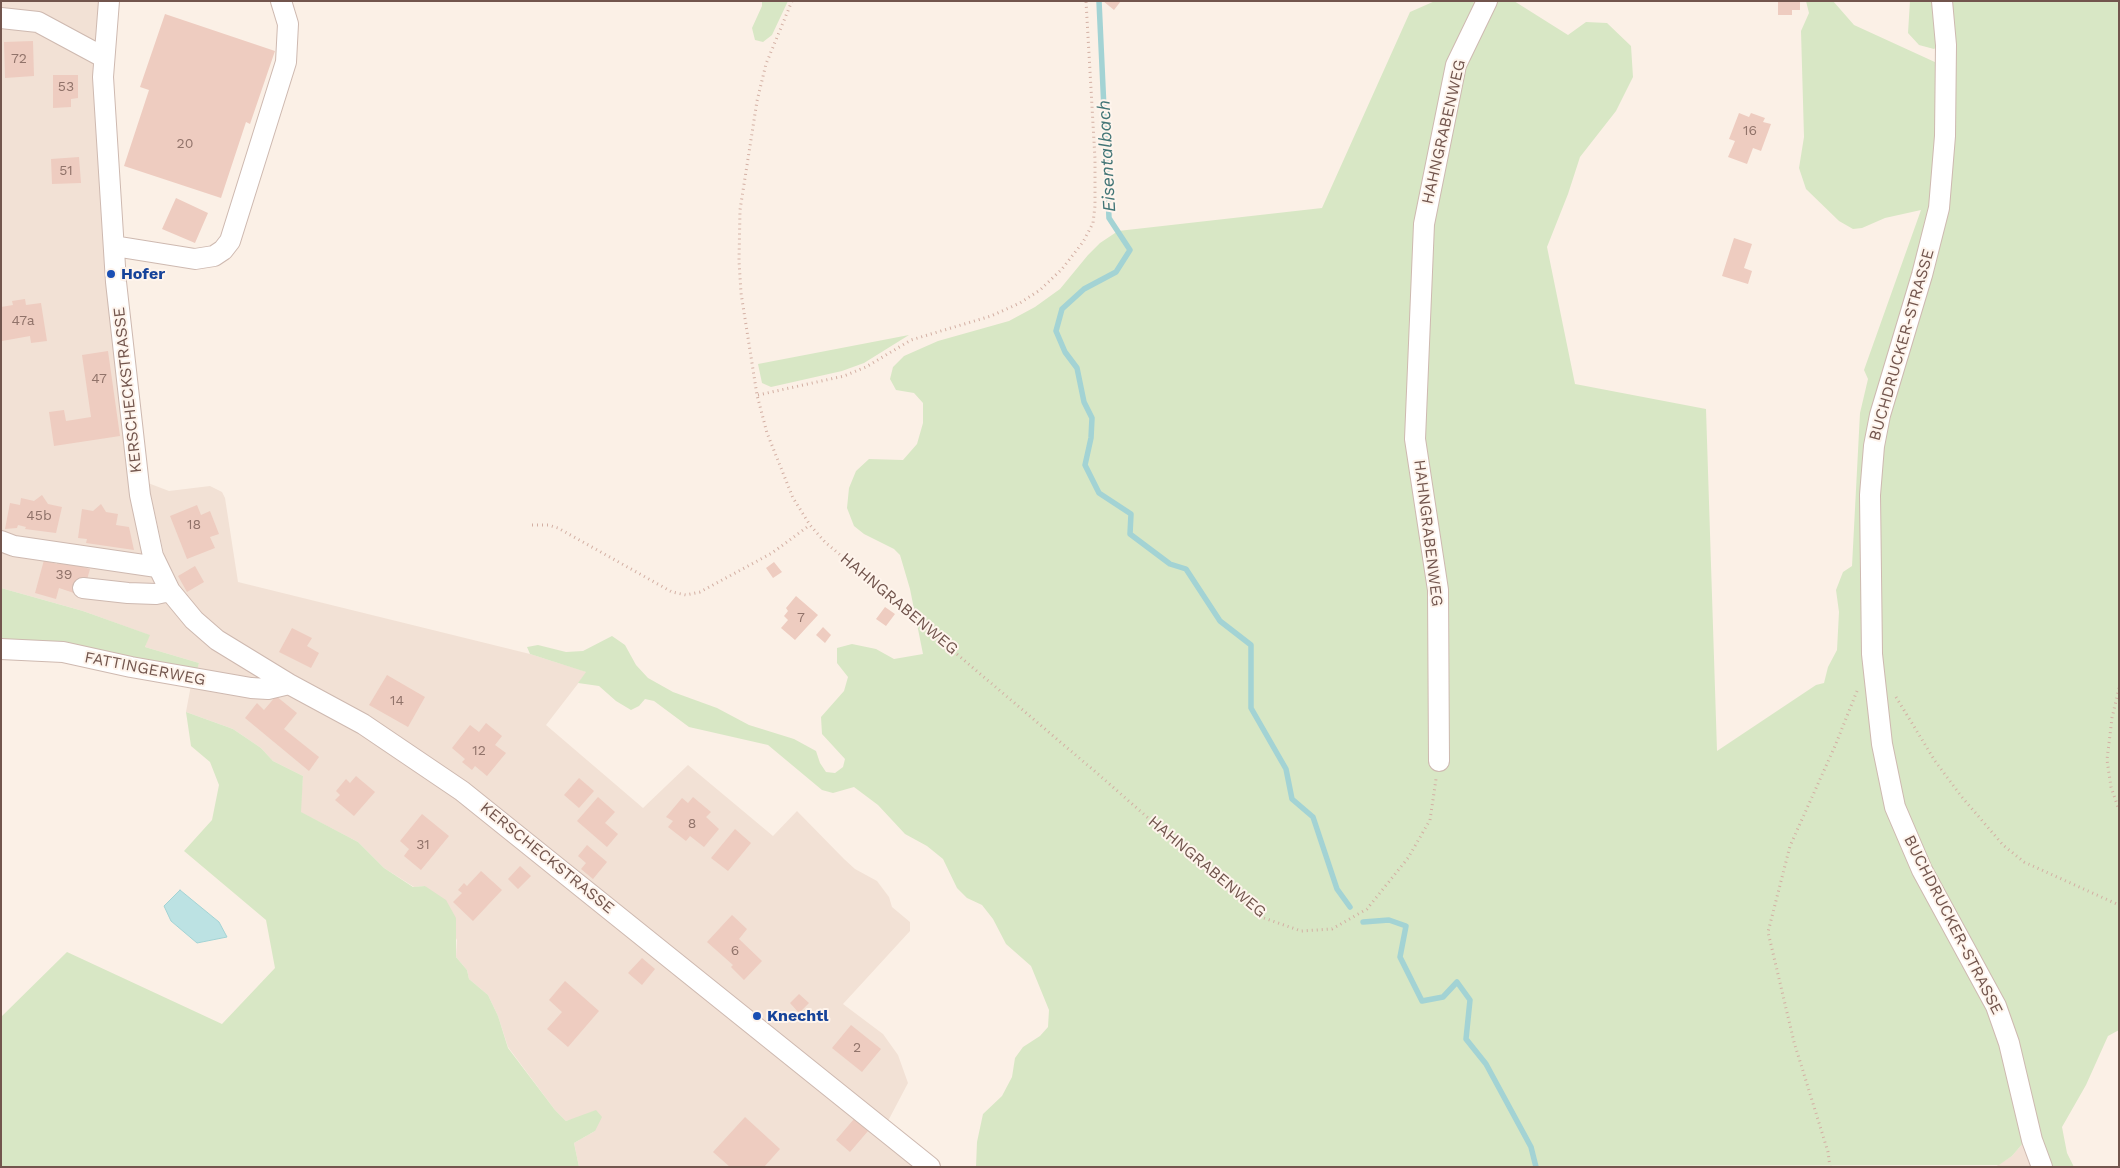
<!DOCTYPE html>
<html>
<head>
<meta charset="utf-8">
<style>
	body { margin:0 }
	#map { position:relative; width:2120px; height:1168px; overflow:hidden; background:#fbf0e6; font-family:"Work Sans",sans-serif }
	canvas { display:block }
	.frame { position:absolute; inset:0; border:2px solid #72554d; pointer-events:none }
</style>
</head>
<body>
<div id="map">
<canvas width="2120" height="1168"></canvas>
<div class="frame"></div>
</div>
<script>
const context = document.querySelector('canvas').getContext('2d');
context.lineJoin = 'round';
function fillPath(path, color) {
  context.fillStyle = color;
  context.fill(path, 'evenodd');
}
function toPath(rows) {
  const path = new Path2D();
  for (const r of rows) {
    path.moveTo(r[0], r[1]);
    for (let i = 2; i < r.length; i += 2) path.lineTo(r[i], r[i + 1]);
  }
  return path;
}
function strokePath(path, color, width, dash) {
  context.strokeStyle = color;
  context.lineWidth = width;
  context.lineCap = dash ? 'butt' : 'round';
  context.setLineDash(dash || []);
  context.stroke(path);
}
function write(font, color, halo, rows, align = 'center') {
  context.font = font + ' "Work Sans",sans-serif';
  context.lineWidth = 4;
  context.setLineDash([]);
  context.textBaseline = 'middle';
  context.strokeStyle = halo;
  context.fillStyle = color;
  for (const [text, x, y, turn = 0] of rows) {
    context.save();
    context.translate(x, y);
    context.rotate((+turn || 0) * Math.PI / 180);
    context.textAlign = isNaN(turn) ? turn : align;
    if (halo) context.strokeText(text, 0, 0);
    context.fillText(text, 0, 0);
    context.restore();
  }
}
const residential = toPath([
	[1,1,100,1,96,29,95,77,156,582,329,713,436,781,918,1167,579,1167,574,1143,595,1131,581,1117,566,1121,555,1110,508,1047,498,1016,488,995,469,979,467,970,456,957,457,940,425,886,414,887,384,868,358,842,300,812,303,776,273,761,261,748,233,729,186,712,191,685,199,663,145,647,149,635,83,611,1,588],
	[148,483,169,491,210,486,222,492,225,498,238,582,530,654,587,672,546,725,643,808,688,765,773,836,797,811,844,859,855,869,877,881,889,897,892,907,910,922,910,931,843,1004,883,1034,898,1055,908,1083,888,1121,468,783,368,716,293,675,223,632,201,614,178,585,166,563],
	[2024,1142,2033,1167,1995,1167,2012,1156]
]);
const green = toPath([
	[762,1,788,1,772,35,763,42,755,40,752,28,762,6],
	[1435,1,1473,1,1483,20,1493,1,1514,1,1568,35,1586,22,1607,23,1631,46,1633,77,1616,111,1580,157,1568,194,1547,247,1575,384,1706,409,1717,751,1816,685,1824,683,1828,667,1837,650,1839,612,1836,590,1843,572,1852,566,1860,413,1868,379,1864,370,1921,210,1885,218,1862,228,1853,229,1839,221,1806,189,1799,168,1804,137,1801,31,1809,13,1806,1,1833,1,1854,25,1937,63,1937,136,1931,207,1872,413,1870,714,1967,968,1996,1029,2024,1142,2012,1156,1999,1165,976,1167,977,1142,983,1114,1002,1096,1012,1077,1015,1058,1023,1047,1040,1036,1048,1027,1049,1010,1031,966,1006,944,993,919,982,905,967,898,957,888,943,859,927,846,905,834,878,805,854,787,833,793,822,790,768,745,689,727,654,701,645,699,639,706,631,710,616,701,599,686,578,683,586,672,530,654,527,647,538,645,566,652,583,651,612,636,625,645,636,665,648,678,673,692,717,708,749,725,794,739,816,751,820,763,826,772,835,773,843,767,845,759,822,734,821,717,844,691,848,677,837,663,837,648,852,644,876,649,894,659,923,654,910,589,900,555,894,549,864,534,854,526,847,508,849,488,856,471,869,459,903,460,917,444,923,423,923,403,914,393,896,390,890,379,893,367,904,356,938,341,1009,321,1035,307,1060,289,1088,255,1100,243,1118,231,1322,208,1410,12],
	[1910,1,1934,1,1938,46,1934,49,1919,45,1908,33],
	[1949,1,2119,1,2119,1030,2108,1036,2086,1085,2062,1127,2067,1153,2074,1167,2049,1167,2031,1105,1928,867,1896,783,1879,653,1880,447,1929,277],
	[909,335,864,363,842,371,771,387,762,383,758,364],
	[1,588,83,611,150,635,145,647,199,663,196,674,1,644],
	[186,712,233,729,261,748,273,761,303,776,301,812,358,842,384,868,413,887,425,886,446,900,456,918,456,957,467,970,469,979,488,995,498,1016,508,1048,555,1110,566,1121,596,1110,602,1117,595,1131,574,1143,579,1167,1,1167,1,1017,67,952,222,1024,275,968,266,920,184,851,212,820,219,785,210,762,191,746]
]);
const water = toPath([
	[180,890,219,922,227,937,197,943,171,921,164,906,180,890]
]);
const stream = toPath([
	[1099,1,1109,218,1130,250,1116,272,1084,289,1062,309,1056,331,1065,352,1077,368,1084,402,1092,418,1091,438,1085,465,1099,493,1131,514,1130,534,1170,564,1186,569,1220,621,1251,645,1251,708,1286,769,1292,799,1313,817,1337,889,1350,907],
	[1363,922,1389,920,1406,926,1400,957,1422,1001,1443,997,1457,982,1470,1000,1466,1039,1486,1064,1531,1147,1536,1167]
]);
const building = toPath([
	[1103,1,1121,1,1114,10],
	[1778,1,1800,1,1800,10,1792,10,1792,15,1778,15],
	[165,14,275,51,250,124,246,122,221,198,124,166,149,90,140,87],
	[33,41,34,76,5,78,4,42],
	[53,75,78,75,78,98,71,99,71,107,53,108],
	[1739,113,1749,117,1751,113,1765,118,1763,122,1771,124,1761,151,1753,148,1747,164,1728,157,1735,141,1729,139],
	[79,157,81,183,52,184,51,159],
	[176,198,208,213,195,243,162,229],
	[1734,238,1752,244,1744,268,1752,271,1748,284,1722,276],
	[25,299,26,305,41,303,47,341,31,343,30,336,2,341,1,307,13,305,12,301],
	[108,351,120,436,54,446,49,412,64,410,66,421,91,417,82,355],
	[42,495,48,504,62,507,56,533,25,529,26,527,18,525,17,528,5,529,10,503,20,505,21,498,34,501],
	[101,504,106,512,118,514,116,525,129,527,134,550,86,543,87,539,78,538,82,509,93,511],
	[197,505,201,515,210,511,219,534,210,537,215,548,187,559,170,516],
	[44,560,57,564,58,560,90,569,86,583,77,594,59,588,56,599,35,593],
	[774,562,782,572,773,578,766,568],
	[195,566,204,582,187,592,178,576],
	[796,596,818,615,795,640,781,628,788,620,784,616,788,611,786,608],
	[885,607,895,614,886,626,876,619],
	[823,627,831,635,825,643,816,635],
	[292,628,312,638,307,646,319,653,311,668,279,652],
	[387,675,425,697,408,727,369,705],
	[276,696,297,713,284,729,319,757,309,771,245,718,257,703,264,710],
	[486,723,502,736,495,745,506,753,487,776,475,766,472,770,462,762,465,759,452,748,470,725,479,732],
	[356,776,375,792,354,816,335,800,340,795,336,791,346,779,350,783],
	[579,778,594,791,579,808,564,795],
	[598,797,615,812,605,823,618,834,607,847,577,821],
	[693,797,711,812,706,817,719,829,704,847,690,836,686,841,668,827,673,821,666,817,682,798,688,803],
	[422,814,449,836,421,870,404,856,409,849,400,841],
	[735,829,751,843,728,871,711,858],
	[587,845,607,862,593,879,581,869,586,863,578,856],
	[520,866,531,876,518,889,508,879],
	[481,871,502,890,473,921,453,902,462,893,458,890,464,883,467,886],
	[732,915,747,929,739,939,762,961,744,980,731,967,733,965,707,942],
	[642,958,655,969,642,985,628,973],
	[565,981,599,1011,568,1047,547,1029,562,1012,549,1000],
	[799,994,809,1003,799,1013,790,1003],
	[851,1025,881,1049,862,1072,832,1048],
	[745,1117,780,1149,764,1167,730,1167,713,1152],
	[854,1119,868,1131,850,1152,836,1140]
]);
const path = toPath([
	[792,1,766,64,757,101,740,210,739,261,741,293,757,395,767,433,793,498,810,525,825,542,1098,774,1261,917,1301,931,1332,929,1367,909,1408,858,1430,820,1436,779],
	[758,395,844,376,866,367,911,340,991,316,1020,303,1040,290,1062,269,1083,242,1093,223,1095,206,1095,159,1086,1],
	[532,525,548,525,558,528,672,592,686,595,700,592,772,553,810,525],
	[2119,688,2112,718,2107,760,2111,787,2119,810],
	[1896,697,1935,761,1961,796,2003,845,2024,862,2119,905],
	[1830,1167,1828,1152,1794,1042,1768,932,1790,846,1835,746,1857,691]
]);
const minor = toPath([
	[109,1,103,77,116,282,140,495,153,556,170,591,194,620,217,640,289,684,363,724,462,791,930,1167],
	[1942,1,1946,45,1945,136,1939,208,1922,275,1880,415,1874,446,1870,495,1872,654,1882,744,1895,807,1922,870,1996,1006,2009,1043,2032,1140,2042,1167],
	[1,18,38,22,103,57],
	[114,246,195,259,214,256,223,250,230,241,286,62,288,24,281,1],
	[1,541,14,546,157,567],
	[83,588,128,593,156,594,170,591],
	[1,649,63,652,131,667,251,688,268,689,289,684],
	[1439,761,1438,590,1415,439,1424,224,1456,65,1487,1]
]);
const markers = [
	[111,274,5,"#1a4fb4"],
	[757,1016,5,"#1a4fb4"]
];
const numberNames = [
	["72",19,59],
	["53",66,87],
	["16",1750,131],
	["20",185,144],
	["51",66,171],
	["47a",23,321],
	["47",99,379],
	["45b",39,516],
	["18",194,525],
	["39",64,575],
	["7",801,618],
	["14",397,701],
	["12",479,751],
	["8",692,824],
	["31",423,845],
	["6",735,951],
	["2",857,1048]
];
const streetNames = [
	["HAHNGRABENWEG",1444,132,-77],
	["BUCHDRUCKER-STRASSE",1902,345,-74],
	["KERSCHECKSTRASSE",128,390,-96],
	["HAHNGRABENWEG",1428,533,83],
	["HAHNGRABENWEG",899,604,40],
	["FATTINGERWEG",145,669,11],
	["KERSCHECKSTRASSE",547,858,39],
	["HAHNGRABENWEG",1207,867,40],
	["BUCHDRUCKER-STRASSE",1953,925,63]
];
const transitNames = [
	["Hofer",121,274],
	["Knechtl",767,1016]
];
const waterNames = [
	["Eisentalbach",1107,156,-93]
];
fillPath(residential, '#f2e1d5');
fillPath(green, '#d8e7c5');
fillPath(water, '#bce2e3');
strokePath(water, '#a3d3d4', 1);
strokePath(stream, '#a3d3d4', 5.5);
fillPath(building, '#eeccc0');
strokePath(minor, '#ceb9b0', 22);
strokePath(path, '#d3afa3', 3, [1, 4]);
strokePath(minor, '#fff', 20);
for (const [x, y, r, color] of markers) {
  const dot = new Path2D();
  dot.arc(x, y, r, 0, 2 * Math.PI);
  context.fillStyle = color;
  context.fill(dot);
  strokePath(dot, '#fef4ec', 2);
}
write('14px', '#91736a', null, numberNames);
write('16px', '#72554d', '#fef4ec', streetNames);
write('bold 16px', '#164399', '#fef4ec', transitNames, 'left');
write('italic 18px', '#427576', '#fef4ec', waterNames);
</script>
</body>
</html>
